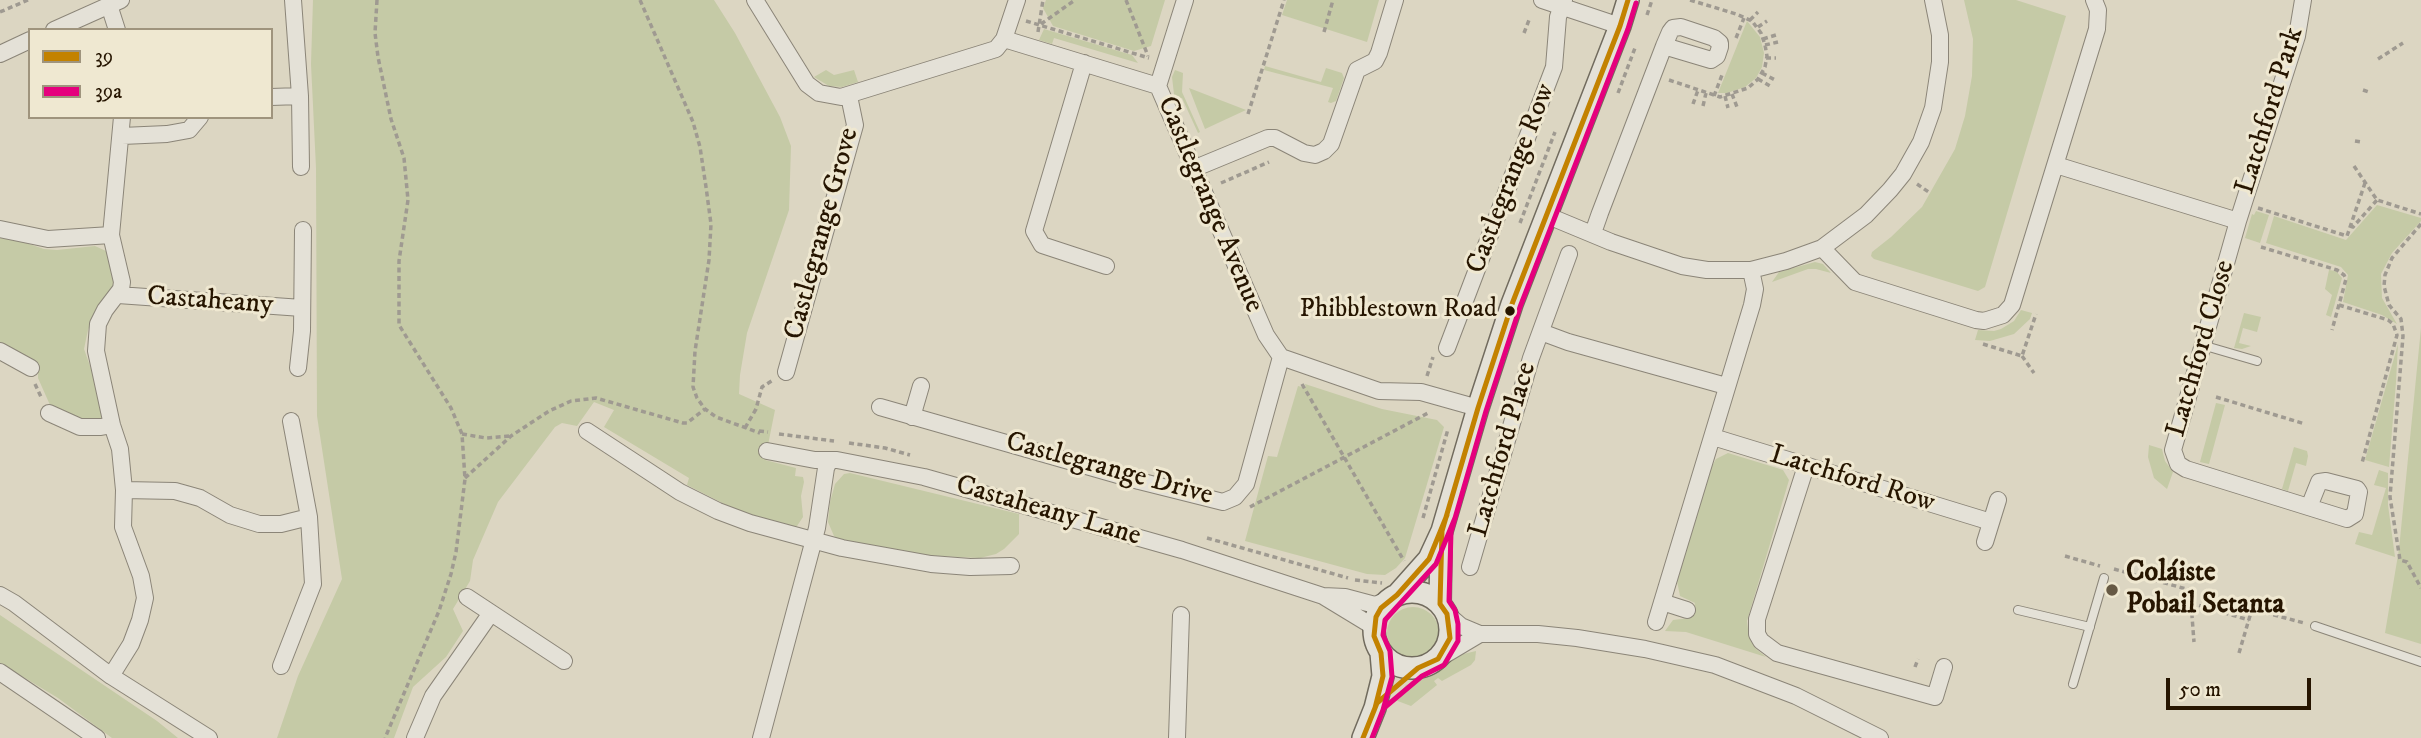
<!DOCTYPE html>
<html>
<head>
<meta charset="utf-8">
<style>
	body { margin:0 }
	#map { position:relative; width:2421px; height:738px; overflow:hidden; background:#dcd6c2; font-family:"IM FELL DW Pica",serif }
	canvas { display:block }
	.legend { position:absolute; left:28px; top:28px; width:245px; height:91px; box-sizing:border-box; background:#efe8d1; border:2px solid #9f947d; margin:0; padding:9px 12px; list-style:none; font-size:21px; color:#261500 }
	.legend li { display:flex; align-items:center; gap:14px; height:35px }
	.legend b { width:35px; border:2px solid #9f947d }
	.scale { position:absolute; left:2166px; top:678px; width:145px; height:32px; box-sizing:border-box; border:4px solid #261500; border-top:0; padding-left:9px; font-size:21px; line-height:24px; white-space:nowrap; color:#261500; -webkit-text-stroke:5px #efe8d1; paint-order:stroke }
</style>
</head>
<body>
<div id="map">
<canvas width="2421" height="738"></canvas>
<ul class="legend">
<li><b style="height:9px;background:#c38200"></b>39</li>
<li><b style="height:9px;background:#e5007d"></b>39a</li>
</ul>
<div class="scale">50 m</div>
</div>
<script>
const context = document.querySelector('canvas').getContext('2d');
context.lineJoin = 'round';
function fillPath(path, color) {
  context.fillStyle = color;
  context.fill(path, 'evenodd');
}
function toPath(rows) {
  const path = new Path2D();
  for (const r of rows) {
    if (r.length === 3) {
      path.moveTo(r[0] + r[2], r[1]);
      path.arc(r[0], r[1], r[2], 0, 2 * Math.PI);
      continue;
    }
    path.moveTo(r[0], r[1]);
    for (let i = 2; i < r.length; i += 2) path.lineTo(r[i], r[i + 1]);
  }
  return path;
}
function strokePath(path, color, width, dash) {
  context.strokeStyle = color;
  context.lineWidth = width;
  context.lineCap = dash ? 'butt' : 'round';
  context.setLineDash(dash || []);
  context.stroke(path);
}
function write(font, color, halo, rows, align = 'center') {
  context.font = font + ' "IM FELL DW Pica",serif';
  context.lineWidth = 6;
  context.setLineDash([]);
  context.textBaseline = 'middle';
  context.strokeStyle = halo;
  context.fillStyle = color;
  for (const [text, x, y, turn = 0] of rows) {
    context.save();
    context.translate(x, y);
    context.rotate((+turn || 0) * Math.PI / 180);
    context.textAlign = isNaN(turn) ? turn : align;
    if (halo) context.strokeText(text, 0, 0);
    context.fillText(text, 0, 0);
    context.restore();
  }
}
const green = toPath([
	[313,0,714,0,735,33,780,117,791,146,789,210,747,333,740,375,739,394,775,410,765,460,796,468,795,476,803,477,804,482,801,496,803,517,795,529,740,512,687,485,689,478,604,427,614,410,594,402,577,426,562,423,555,427,498,502,473,560,470,581,453,609,463,631,446,657,413,687,394,738,277,738,298,676,342,579,317,416,316,168,311,64],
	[1046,0,1165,0,1151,46,1134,51,1053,26,1043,8],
	[1287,0,1379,0,1367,42,1282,15],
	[1964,0,2016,0,2066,16,1985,287,1978,291,1874,259,1871,256,1872,252,1891,237,1922,207,1955,149,1965,116,1972,76,1973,39],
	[1747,21,1760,37,1764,53,1762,67,1756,78,1745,87,1727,93,1718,93],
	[1044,29,1132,55,1138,63,1054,38,1052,44,1039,40],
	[1265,66,1321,82,1326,68,1342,73,1344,78,1336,101,1331,103,1328,102,1333,88,1264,70],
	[826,70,834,75,854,70,858,82,842,87,829,86,814,77],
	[1175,70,1183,73,1182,92,1200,132,1198,133,1182,98,1176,100,1174,94,1172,77],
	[1189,88,1246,110,1205,129],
	[2377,205,2421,218,2421,221,2392,253,2381,274,2382,298,2397,324,2382,315,2343,302,2348,275,2341,267,2266,243,2274,216,2346,240],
	[2256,211,2269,215,2260,243,2245,238,2252,214,2254,215],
	[0,238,17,240,44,249,57,250,95,246,106,251,115,281,114,287,99,305,88,330,84,349,95,380,104,414,98,423,89,422,50,405,38,378,38,370,0,344],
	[1815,262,1823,264,1831,273,1816,269,1808,269,1772,282,1779,272],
	[2329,270,2336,271,2342,278,2331,317,2326,315,2332,295,2325,289],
	[2021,310,2032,313,2030,319,2014,334,1990,341,1975,340,1978,330,1994,331,2001,329,2014,321],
	[2244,313,2261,317,2257,332,2243,328,2239,343,2251,346,2242,349,2234,348],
	[2421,328,2421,644,2385,633,2399,549],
	[2398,344,2396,382,2389,467,2365,460],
	[1305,384,1382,409,1437,420,1444,427,1405,558,1396,568,1385,575,1367,574,1245,541,1268,456,1277,457,1298,386,1306,388],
	[2216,403,2225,405,2209,464,2200,462],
	[2149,445,2162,449,2165,461,2173,472,2167,489,2154,478,2148,457],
	[2294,447,2307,451,2308,456,2306,466,2296,463,2288,491,2282,489],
	[1728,453,1777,468,1783,470,1789,480,1747,621,1749,637,1755,648,1766,657,1686,632,1665,631,1673,620,1690,618,1695,603,1680,596,1677,581,1712,466,1716,459],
	[2379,470,2388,473,2388,505,2395,557,2355,544,2359,532,2372,535,2386,488,2374,485],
	[850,473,1019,514,1019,534,1004,549,996,554,980,558,917,555,840,540,834,536,828,522,830,502,835,484,844,474],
	[1413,633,26],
	[0,615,157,721,178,738,112,738,58,698,0,663],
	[1476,651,1475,660,1471,665,1442,681,1438,678,1434,681,1437,685,1411,706,1395,700,1406,685,1432,675,1459,655]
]);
const path = toPath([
	[377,0,375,33,378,57,391,119,404,158,408,200,399,261,399,325,451,408,462,434,465,479,456,552,451,574,439,611,385,738],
	[640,0,693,122,700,147,706,187,711,224,709,260,695,351,693,387,697,398,705,409,716,417,760,433],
	[1126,0,1148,56],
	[0,12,28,0],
	[1647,15,1652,0],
	[1750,20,1758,12],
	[1026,21,1149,58],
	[1041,24,1075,0],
	[1758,27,1767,21],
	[1038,32,1043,0],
	[1324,32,1333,0],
	[1524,33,1529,20],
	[1736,38,1744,18],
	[1763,39,1779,34],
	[1765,45,1778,42],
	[1766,58,1776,58],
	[2378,59,2403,43],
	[1762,73,1777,81],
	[1758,79,1770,86],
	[1669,80,1720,97,1748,88,1758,79,1765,67,1767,56,1765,45,1761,33,1752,21,1736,14,1690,0],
	[2363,90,2369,92],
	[1618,93,1635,48],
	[1732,94,1737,107],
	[1714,96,1722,75],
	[1725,96,1728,108],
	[1693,104,1698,90],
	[1703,106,1706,93],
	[1248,114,1284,0],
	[2355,141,2361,142],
	[2354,166,2377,200,2421,214],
	[1221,183,1269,162],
	[1917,184,1930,193],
	[2258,208,2347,236,2365,183],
	[1520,223,1555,132],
	[2421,224,2392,258,2385,275,2384,286,2389,305,2401,319,2403,336,2390,497,2400,560,2407,562,2421,588],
	[2350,226,2353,227,2377,200],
	[2261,247,2337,270,2344,275,2346,279,2332,330],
	[2339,305,2388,320,2393,324,2397,335,2362,463],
	[1983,344,2022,356,2036,314],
	[2022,356,2034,373],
	[1427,376,1433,357],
	[35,384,42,399],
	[1302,384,1404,561],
	[2216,397,2305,424],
	[745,428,756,409,762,387,773,380],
	[759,431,768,432],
	[462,434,486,438,509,436],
	[779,434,834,441],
	[849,443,885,448,910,455],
	[465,478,511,436,549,411,571,401,596,398,683,423,687,423,705,409],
	[1250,507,1428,413],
	[1423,518,1448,429],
	[1207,538,1348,578],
	[2065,556,2100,566],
	[2114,569,2190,590,2194,642],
	[1355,580,1382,583],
	[2191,603,2249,620],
	[2239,653,2252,609,2304,623],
	[1915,667,1918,659]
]);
const lane = toPath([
	[2202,345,2257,361],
	[2018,610,2090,627],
	[2315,626,2421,662],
	[2073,684,2104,578]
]);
const street = toPath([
	[293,0,300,96,301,167],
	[755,0,807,84,819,93,841,97,996,49,1004,39,1017,0],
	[1542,0,1620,26],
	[2303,0,2297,36,2238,221,2173,450,2178,464,2186,469,2347,519,2355,514,2359,492,2357,489,2326,481,2319,482,2309,507],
	[109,5,117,30],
	[54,30,121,0],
	[1004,39,1158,86,1266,335,1281,357,1379,391,1421,392,1478,408],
	[0,54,30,40],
	[1084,63,1034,231,1042,245,1106,266],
	[1158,86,1185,0],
	[271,97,300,96],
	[122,136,167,134,189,130,200,117],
	[2056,165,2238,221],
	[1193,169,1268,138,1275,138,1304,153,1315,155,1324,151,1331,144,1357,70,1375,61,1379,53,1395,0],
	[1546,215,1611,242,1682,266,1707,270,1751,270,1786,261,1822,248,1866,215,1890,190,1903,174,1921,142,1933,108,1940,62,1940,35,1933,0],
	[0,229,48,239,111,235],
	[1593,233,1600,213,1664,46,1670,32,1673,28,1681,27,1714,38,1720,43,1720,47,1717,56,1711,60,1664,46],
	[1822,248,1855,282,1976,320,1984,321,2003,315,2012,305,2097,29,2098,10,2094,0],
	[118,295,302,308],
	[1541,332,1568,342,1726,386],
	[1447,348,1554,67,1558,17,1564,0],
	[0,351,31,368],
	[298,368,302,331,303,230],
	[786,372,855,125,849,96],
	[880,407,1139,481,1223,502,1235,497,1246,484,1281,357],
	[49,413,80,427,101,427,112,425],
	[912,417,921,386],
	[587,431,680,492,718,511,750,523,842,548,931,564,970,567,1011,566],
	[1713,437,1991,522],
	[767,451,815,460,837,460,924,477,1182,550,1323,596,1374,627],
	[1806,466,1757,619,1757,634,1761,641,1777,653,1935,697,1944,667],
	[124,490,175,491,200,498,230,515,259,524,281,524,309,517],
	[1985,542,1998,500],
	[1470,567,1531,358,1569,254],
	[0,595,14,603,111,676,209,738],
	[1323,596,1345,597,1375,605,1388,600],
	[467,597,564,661],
	[1662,602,1687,610],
	[1447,614,1461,626,1480,634,1538,634,1577,638,1645,649,1715,665,1796,696,1880,738],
	[1656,622,1752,305,1755,289,1751,270],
	[1438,659,1480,634],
	[281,666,313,584,309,517,291,421],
	[0,672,97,738],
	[111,676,131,644,140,620,145,598,141,576,123,527,124,490,120,449,112,425,96,351,98,324,105,310,121,289,122,282,111,235,122,117],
	[415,738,433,696,491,613],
	[761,738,817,528,826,468,829,462],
	[1177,738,1181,615]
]);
const secondary = toPath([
	[1412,630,38],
	[1397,595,1429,559,1442,531,1478,408,1512,304,1620,26,1628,0],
	[1440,604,1441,544],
	[1363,738,1375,708,1383,676,1381,653]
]);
const bus1 = toPath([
	[1363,738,1377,703,1418,668,1438,659,1450,638,1447,614,1440,604,1442,531,1478,408,1512,304,1620,26,1628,0],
	[1363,738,1375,708,1383,676,1381,653,1374,636,1376,617,1381,608,1397,595,1429,559,1447,515]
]);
const bus2 = toPath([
	[1372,738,1384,708,1422,676,1444,665,1458,641,1458,624,1455,610,1449,601,1451,532,1486,411,1520,307,1628,29,1636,3],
	[1372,738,1383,710,1392,677,1390,651,1383,635,1385,620,1436,564,1455,518]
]);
const markers = [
	[1510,311,6,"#261500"],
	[2112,590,7,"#665944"]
];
const busNames = [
	["Phibblestown Road",1497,311]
];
const streetNames = [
	["Latchford Park",2271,111,-73],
	["Castlegrange Row",1512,179,-69],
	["Castlegrange Avenue",1209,205,67],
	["Castlegrange Grove",823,234,-75],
	["Castaheany",210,302,4],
	["Latchford Close",2202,349,-74],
	["Latchford Place",1504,450,-74],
	["Castlegrange Drive",1109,470,15],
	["Latchford Row",1852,480,17],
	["Castaheany Lane",1048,512,16]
];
const poiNames = [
	["Coláiste",2126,574],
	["Pobail Setanta",2126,606]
];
fillPath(green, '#c5caa6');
strokePath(lane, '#8b8578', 10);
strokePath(street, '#8b8578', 18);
strokePath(secondary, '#716b5e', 24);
strokePath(path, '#9f9a91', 3.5, [5, 3.5]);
strokePath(lane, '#e4e1d7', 8);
strokePath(street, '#e4e1d7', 16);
strokePath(secondary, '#e4e1d7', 21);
strokePath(bus1, '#c38200', 5);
strokePath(bus2, '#e5007d', 5);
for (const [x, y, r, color] of markers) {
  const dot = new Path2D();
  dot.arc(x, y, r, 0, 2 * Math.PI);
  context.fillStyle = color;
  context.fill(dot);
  strokePath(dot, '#efe8d1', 2.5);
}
write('26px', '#261500', '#efe8d1', busNames, 'right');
write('28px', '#261500', '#efe8d1', streetNames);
write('bold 28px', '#261500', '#efe8d1', poiNames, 'left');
</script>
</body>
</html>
